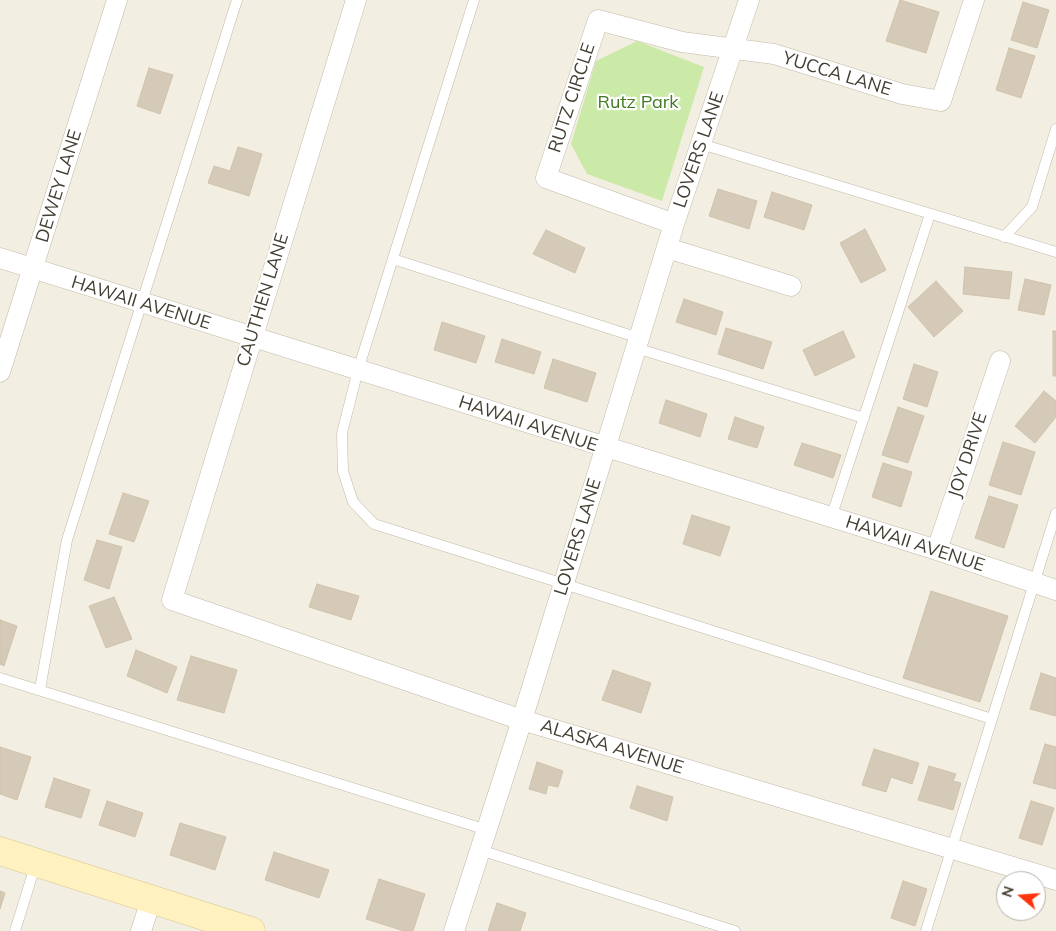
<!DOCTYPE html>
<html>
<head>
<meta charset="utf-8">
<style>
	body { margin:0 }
	#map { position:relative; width:1056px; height:931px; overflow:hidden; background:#f3eee2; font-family:Mulish,sans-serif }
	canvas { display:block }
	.north { position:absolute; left:996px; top:871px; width:50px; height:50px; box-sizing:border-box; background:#fff; border:1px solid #b4b2ad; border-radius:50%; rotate:288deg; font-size:14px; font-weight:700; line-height:20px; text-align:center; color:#443e32 }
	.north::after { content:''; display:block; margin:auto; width:18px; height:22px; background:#ff350d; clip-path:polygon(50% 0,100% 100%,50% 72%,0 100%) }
</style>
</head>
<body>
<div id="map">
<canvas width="1056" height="931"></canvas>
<div class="north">N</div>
</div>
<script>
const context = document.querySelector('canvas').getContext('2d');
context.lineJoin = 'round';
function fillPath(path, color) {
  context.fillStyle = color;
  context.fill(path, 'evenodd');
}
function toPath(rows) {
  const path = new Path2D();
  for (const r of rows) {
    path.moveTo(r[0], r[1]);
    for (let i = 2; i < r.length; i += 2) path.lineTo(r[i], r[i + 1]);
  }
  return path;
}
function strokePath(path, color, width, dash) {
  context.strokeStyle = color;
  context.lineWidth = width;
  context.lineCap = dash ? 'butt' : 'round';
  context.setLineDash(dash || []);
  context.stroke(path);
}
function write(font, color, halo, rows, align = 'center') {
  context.font = font + ' Mulish,sans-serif';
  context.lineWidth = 4.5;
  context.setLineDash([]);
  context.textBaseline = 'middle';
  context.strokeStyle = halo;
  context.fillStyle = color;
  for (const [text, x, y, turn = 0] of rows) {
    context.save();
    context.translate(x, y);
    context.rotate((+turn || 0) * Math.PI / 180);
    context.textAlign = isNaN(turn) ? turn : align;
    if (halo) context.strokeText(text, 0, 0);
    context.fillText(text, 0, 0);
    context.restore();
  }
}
const green = toPath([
	[637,41,704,67,662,201,587,174,571,144,596,61]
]);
const building = toPath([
	[900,0,939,12,926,53,886,41,900,0],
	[1023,2,1049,10,1037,48,1011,40,1023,2],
	[1009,48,1035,56,1021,98,996,90,1009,48],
	[149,68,173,75,160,114,137,106,149,68],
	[238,147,262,154,249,196,208,183,214,166,230,171,238,147],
	[718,189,757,201,749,229,709,216,718,189],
	[772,192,812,205,804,230,764,217,772,192],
	[865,229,886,270,861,283,840,243,865,229],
	[546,230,585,248,575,273,533,254,546,230],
	[965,267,1012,272,1009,299,963,294,965,267],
	[1025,279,1051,285,1044,315,1018,310,1025,279],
	[936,281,963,311,934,337,908,307,936,281],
	[684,299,723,312,716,335,676,322,684,299],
	[442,322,485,336,476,363,434,350,442,322],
	[726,328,772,342,763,369,718,354,726,328],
	[843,331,855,357,815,376,803,350,843,331],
	[1053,331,1056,331,1056,376,1053,376,1053,331],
	[502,339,541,352,534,374,495,362,502,339],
	[553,359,596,373,587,402,544,388,553,359],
	[914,364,938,372,927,407,903,399,914,364],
	[1044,391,1056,401,1056,417,1035,443,1015,426,1044,391],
	[666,400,707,414,700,437,659,423,666,400],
	[898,407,924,416,908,463,882,455,898,407],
	[735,417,764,427,757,448,728,439,735,417],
	[1003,442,1035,452,1021,495,989,485,1003,442],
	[802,443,841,455,833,478,794,465,802,443],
	[883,463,912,472,901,507,872,497,883,463],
	[123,493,149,501,134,542,109,534,123,493],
	[989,496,1018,505,1004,548,975,538,989,496],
	[692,515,730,527,720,556,683,544,692,515],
	[97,540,122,547,109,589,84,580,97,540],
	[317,584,359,596,351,620,309,607,317,584],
	[931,591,1008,616,980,702,903,678,931,591],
	[114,597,132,639,106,648,89,606,114,597],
	[0,620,17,626,4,666,0,664,0,620],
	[136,650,177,667,167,693,127,676,136,650],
	[191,656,237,670,224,713,177,700,191,656],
	[613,670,651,683,641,713,602,700,613,670],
	[1041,673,1056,678,1056,716,1030,709,1041,673],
	[1045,744,1056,747,1056,789,1033,783,1045,744],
	[0,747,31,757,17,800,0,794,0,747],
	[874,749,919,763,912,784,891,777,886,792,862,785,874,749],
	[537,762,563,771,558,787,548,785,546,794,529,789,537,762],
	[929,766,956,774,953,781,961,783,953,810,918,800,929,766],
	[54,778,90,790,81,818,45,807,54,778],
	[637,786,673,797,667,821,630,808,637,786],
	[107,801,143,813,135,837,99,825,107,801],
	[1031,801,1054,808,1042,845,1019,838,1031,801],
	[180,823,226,837,215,870,170,855,180,823],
	[274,852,329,870,319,898,265,880,274,852],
	[379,879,425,894,413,931,404,931,366,919,379,879],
	[903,881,927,889,915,926,891,918,903,881],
	[0,891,5,893,0,909,0,891],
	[497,903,526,913,520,931,488,931,497,903]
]);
const lane = toPath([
	[474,0,358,370,342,433,343,471,353,502,374,524,992,719],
	[701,144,1056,252],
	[1004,237,1032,207,1056,129],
	[393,259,639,338],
	[636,348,864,418],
	[831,518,930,214],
	[0,678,487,830],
	[40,689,67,540,237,0],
	[480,850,735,931],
	[15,931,36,863],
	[926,931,1056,513]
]);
const street = toPath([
	[356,0,172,600,522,720,1056,880],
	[674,224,546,178,598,20,682,42,774,54,902,94,941,101,974,0],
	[667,248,791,286],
	[0,258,937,550,1056,590],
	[0,372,117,0],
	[937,550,1000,361],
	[141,931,151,900],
	[454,931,522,720,674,224,749,0]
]);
const secondary = toPath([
	[0,851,251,931]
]);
const streetNames = [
	["YUCCA LANE",837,74,17],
	["RUTZ CIRCLE",572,98,-72],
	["LOVERS LANE",699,150,-71],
	["DEWEY LANE",59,186,-73],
	["CAUTHEN LANE",263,300,-73],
	["HAWAII AVENUE",141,303,17],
	["HAWAII AVENUE",528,424,18],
	["JOY DRIVE",968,455,-72],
	["LOVERS LANE",578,537,-73],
	["HAWAII AVENUE",915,544,18],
	["ALASKA AVENUE",612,747,17]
];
const parkNames = [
	["Rutz Park",638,103]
];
fillPath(green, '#cbeaa7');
fillPath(building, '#d4cab7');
strokePath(building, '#d0c2aa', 1);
strokePath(lane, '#c1b9a7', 11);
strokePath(street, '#c1b9a7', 21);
strokePath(secondary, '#d5c48e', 29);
strokePath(lane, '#fff', 10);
strokePath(street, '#fff', 20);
strokePath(secondary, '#fff1c0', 28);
write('18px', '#443e32', '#fff', streetNames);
write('18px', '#427923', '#fff', parkNames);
</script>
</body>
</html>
